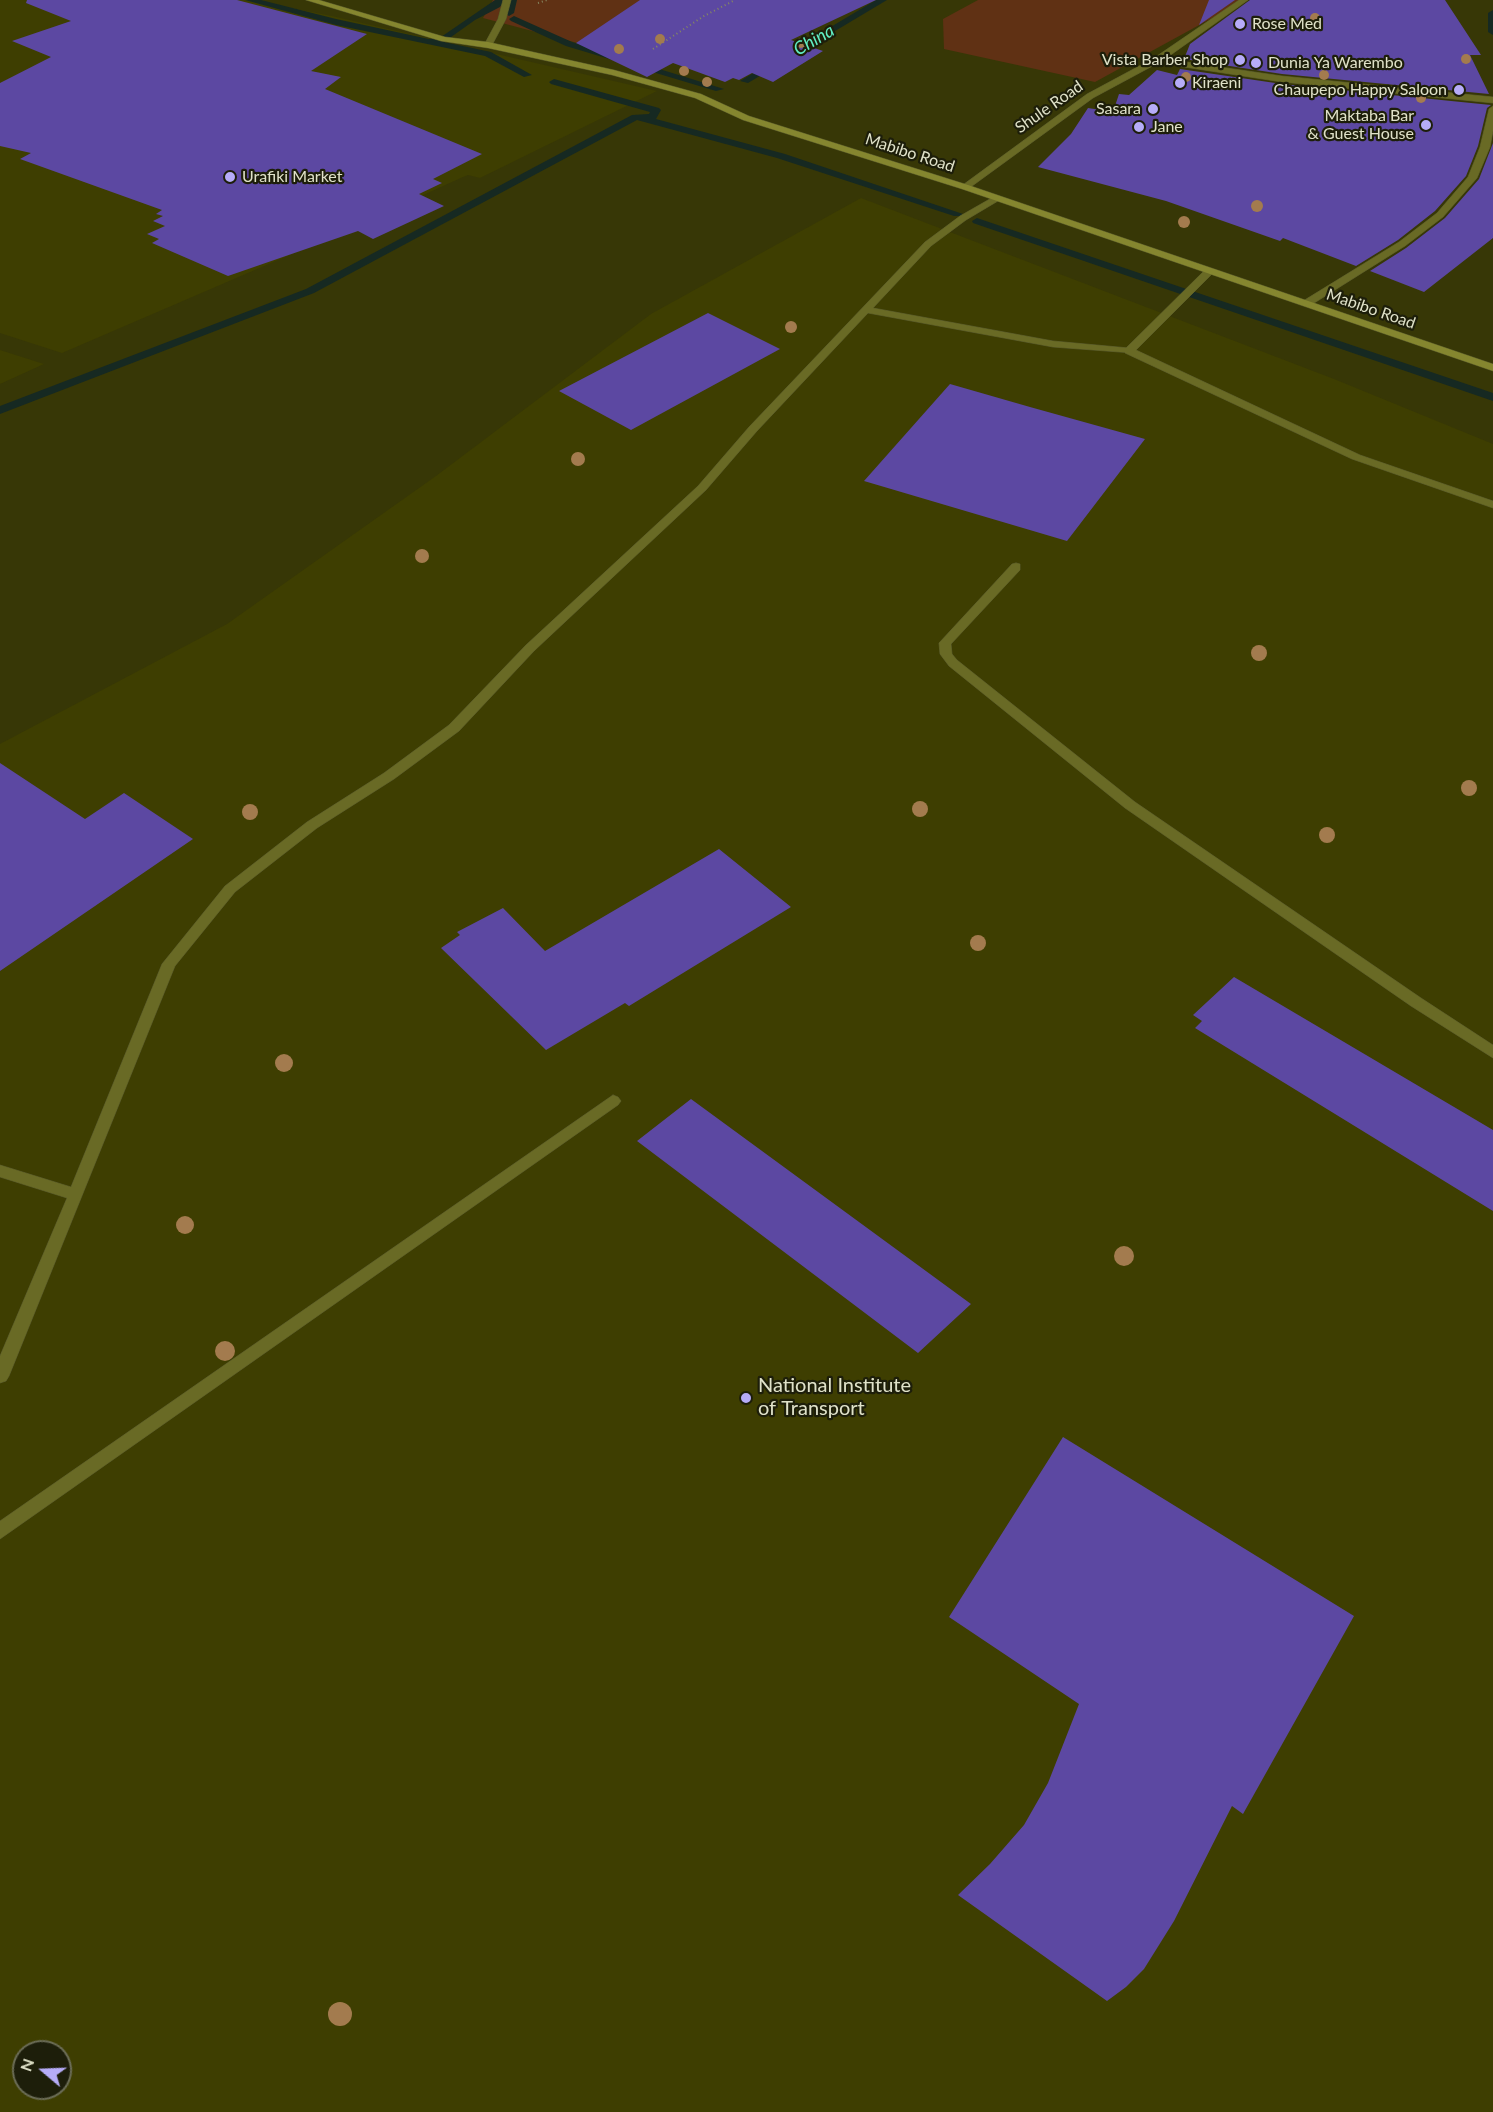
<!DOCTYPE html>
<html>
<head>
<meta charset="utf-8">
<style>
	body { margin:0 }
	#map { position:relative; width:1493px; height:2112px; overflow:hidden; background:#373706; font-family:Lato,sans-serif }
	canvas { display:block }
	.north { position:absolute; left:12px; top:2040px; width:60px; height:60px; box-sizing:border-box; background:#1d1e0a; border:2px solid #6b6c56; border-radius:50%; rotate:289deg; font-size:16px; font-weight:700; line-height:24px; text-align:center; color:#e0e2c9 }
	.north::after { content:''; display:block; margin:auto; width:21px; height:27px; background:#b6acf8; clip-path:polygon(50% 0,100% 100%,50% 72%,0 100%) }
</style>
</head>
<body>
<div id="map">
<canvas width="1493" height="2112"></canvas>
<div class="north">N</div>
</div>
<script>
const context = document.querySelector('canvas').getContext('2d');
context.lineJoin = 'round';
function fillPath(path, color) {
  context.fillStyle = color;
  context.fill(path, 'evenodd');
}
function toPath(rows) {
  const path = new Path2D();
  for (const r of rows) {
    path.moveTo(r[0], r[1]);
    for (let i = 2; i < r.length; i += 2) path.lineTo(r[i], r[i + 1]);
  }
  return path;
}
function strokePath(path, color, width, dash) {
  context.strokeStyle = color;
  context.lineWidth = width;
  context.lineCap = dash ? 'butt' : 'round';
  context.setLineDash(dash || []);
  context.stroke(path);
}
function write(font, color, halo, rows, align = 'center') {
  context.font = font + ' Lato,sans-serif';
  context.lineWidth = 4.5;
  context.setLineDash([]);
  context.textBaseline = 'middle';
  context.strokeStyle = halo;
  context.fillStyle = color;
  for (const [text, x, y, turn = 0] of rows) {
    context.save();
    context.translate(x, y);
    context.rotate((+turn || 0) * Math.PI / 180);
    context.textAlign = isNaN(turn) ? turn : align;
    if (halo) context.strokeText(text, 0, 0);
    context.fillText(text, 0, 0);
    context.restore();
  }
}
const built = toPath([
	[0,0,251,0,332,16,657,91,480,178,468,175,463,177,306,248,62,353,0,333],
	[861,198,1334,379,1493,444,1493,2112,0,2112,0,744,227,624,436,476,651,314],
	[24,2052,60,2052,60,2088,24,2088],
	[0,350,44,364,0,384]
]);
const green = toPath([
	[493,0,851,0,589,46,483,18],
	[978,0,1245,0,1095,82,944,49,943,19]
]);
const stream = toPath([
	[245,0,261,0,336,19,429,39,441,37,495,0,505,0,500,7,475,20,444,42,491,52,532,75,524,77,485,56,336,25,245,0],
	[507,0,517,0,514,13,509,16,504,13,507,0],
	[876,0,887,0,748,83,740,81,876,0],
	[1493,10,1493,35,1488,32,1488,13,1493,10],
	[514,16,572,42,724,89,716,91,566,46,511,21,509,19,514,16],
	[554,79,659,108,661,110,656,119,785,154,963,214,962,216,954,216,777,158,637,120,314,293,0,414,0,406,306,289,632,115,649,114,650,112,551,84,549,82,554,79],
	[977,218,1493,393,1493,401,973,223,972,221,977,218]
]);
const building = toPath([
	[27,0,237,0,367,34,311,71,341,77,325,89,482,154,433,179,442,183,419,194,444,206,373,239,358,231,228,276,152,243,159,239,147,234,165,226,153,221,163,216,156,214,162,210,20,159,31,153,0,146,0,83,51,57,12,41,71,21,26,3],
	[640,0,876,0,791,40,823,51,773,82,752,73,739,80,733,78,725,82,673,63,647,77,576,43],
	[1209,0,1235,0,1199,25],
	[1250,0,1445,0,1481,55,1470,55,1489,94,1282,74,1184,59,1190,44],
	[1180,69,1282,84,1491,105,1487,108,1478,146,1466,176,1435,211,1398,240,1356,266,1283,238,1280,241,1166,201,1038,167,1071,134,1088,108,1107,111,1109,105,1115,106,1119,94,1129,95,1157,70,1177,75],
	[1493,143,1493,238,1424,292,1370,271,1406,248,1445,218,1479,179],
	[708,313,780,349,631,430,559,391],
	[950,384,1030,407,1145,439,1067,541,864,481],
	[0,763,85,819,124,793,193,839,0,971],
	[719,849,791,907,629,1006,625,1003,546,1050,441,948,460,935,457,932,503,908,545,951],
	[1234,977,1493,1130,1493,1211,1195,1028,1202,1021,1193,1015],
	[691,1099,971,1304,918,1353,637,1141],
	[1063,1437,1354,1616,1243,1814,1232,1806,1174,1921,1144,1969,1126,1987,1107,2001,958,1895,990,1864,1024,1825,1048,1783,1079,1704,949,1617]
]);
const path = toPath([
	[538,3,547,0],
	[653,49,704,16,735,0]
]);
const lane = toPath([
	[995,196,1003,198,966,220,931,246,873,308,1053,341,1129,348,1133,349,1133,353,1053,347,868,313,757,431,706,490,534,651,459,731,394,779,317,828,235,892,175,966,9,1376,6,1381,0,1383,0,1356,67,1198,0,1177,0,1165,71,1187,162,964,225,886,307,822,384,773,449,725,526,645,698,486,749,427,925,242,960,216,995,196],
	[1016,563,1020,564,1020,570,951,644,952,654,957,660,1135,802,1421,998,1493,1045,1493,1058,1411,1006,1125,808,949,666,940,654,939,643,1012,564,1016,563],
	[613,1095,618,1097,621,1101,618,1105,0,1539,0,1521,613,1095]
]);
const street = toPath([
	[503,0,511,0,506,19,491,47,485,47,484,45,498,19,503,0],
	[1239,0,1248,0,1165,59,1282,76,1493,97,1493,103,1282,82,1158,63,1093,98,968,189,960,187,1087,94,1154,58,1239,0],
	[1493,106,1493,131,1490,147,1477,178,1443,217,1405,246,1311,305,1303,305,1303,301,1399,242,1437,213,1468,177,1480,147,1489,109,1493,106],
	[1207,268,1216,270,1136,350,1360,455,1493,501,1493,508,1352,459,1125,353,1125,349,1207,268]
]);
const secondary = toPath([
	[306,0,319,0,445,37,488,42,614,70,701,94,749,116,968,185,1493,364,1493,371,962,189,743,120,695,98,612,75,488,48,441,41,306,0]
]);
const trees = [
	[1315,18,5],
	[660,39,5],
	[801,43,5],
	[619,49,5],
	[1466,59,5],
	[684,71,5],
	[1324,75,5],
	[1186,77,5],
	[707,82,5],
	[1421,98,5],
	[1257,206,6],
	[1184,222,6],
	[791,327,6],
	[578,459,7],
	[422,556,7],
	[1259,653,8],
	[1469,788,8],
	[920,809,8],
	[250,812,8],
	[1327,835,8],
	[978,943,8],
	[284,1063,9],
	[185,1225,9],
	[1124,1256,10],
	[225,1351,10],
	[340,2014,12]
];
const markers = [
	[1240,24,6,"#b6acf8"],
	[1240,60,6,"#b6acf8"],
	[1256,63,6,"#b6acf8"],
	[1180,83,6,"#b6acf8"],
	[1459,90,6,"#b6acf8"],
	[1153,109,6,"#b6acf8"],
	[1426,125,6,"#b6acf8"],
	[1139,127,6,"#b6acf8"],
	[230,177,6,"#b6acf8"],
	[746,1398,6,"#b6acf8"]
];
const farPoinames = [
	["Rose Med",1252,24],
	["Vista Barber Shop",1228,60,"right"],
	["Dunia Ya Warembo",1268,63],
	["Kiraeni",1192,83],
	["Chaupepo Happy Saloon",1447,90,"right"],
	["Sasara",1141,109,"right"],
	["Maktaba Bar",1414,116,"right"],
	["& Guest House",1414,134,"right"],
	["Jane",1151,127],
	["Urafiki Market",242,177]
];
const farStreetnames = [
	["Shule Road",1049,107,-35],
	["Mabibo Road",910,153,18],
	["Mabibo Road",1371,309,19]
];
const farWaternames = [
	["China",814,40,-30]
];
const poiNames = [
	["National Institute",758,1386],
	["of Transport",758,1409]
];
fillPath(built, '#3e3e01');
fillPath(green, '#603114');
fillPath(stream, '#162922');
fillPath(building, '#5c48a2');
strokePath(lane, '#555629', 1);
strokePath(street, '#555629', 1);
strokePath(secondary, '#555629', 1);
strokePath(path, '#868761', 2, [1, 3]);
fillPath(lane, '#696a25');
fillPath(street, '#696a25');
fillPath(secondary, '#85862f');
context.fillStyle = '#a37b4e';
for (const [x, y, r] of trees) {
  context.beginPath();
  context.arc(x, y, r, 0, 2 * Math.PI);
  context.fill();
}
for (const [x, y, r, color] of markers) {
  const dot = new Path2D();
  dot.arc(x, y, r, 0, 2 * Math.PI);
  context.fillStyle = color;
  context.fill(dot);
  strokePath(dot, '#1d1e0a', 2);
}
write('16px', '#e0e2c9', '#1d1e0a', farPoinames, 'left');
write('16px', '#e0e2c9', '#1d1e0a', farStreetnames);
write('italic 18px', '#61edc3', '#1d1e0a', farWaternames);
write('20px', '#e0e2c9', '#1d1e0a', poiNames, 'left');
</script>
</body>
</html>
